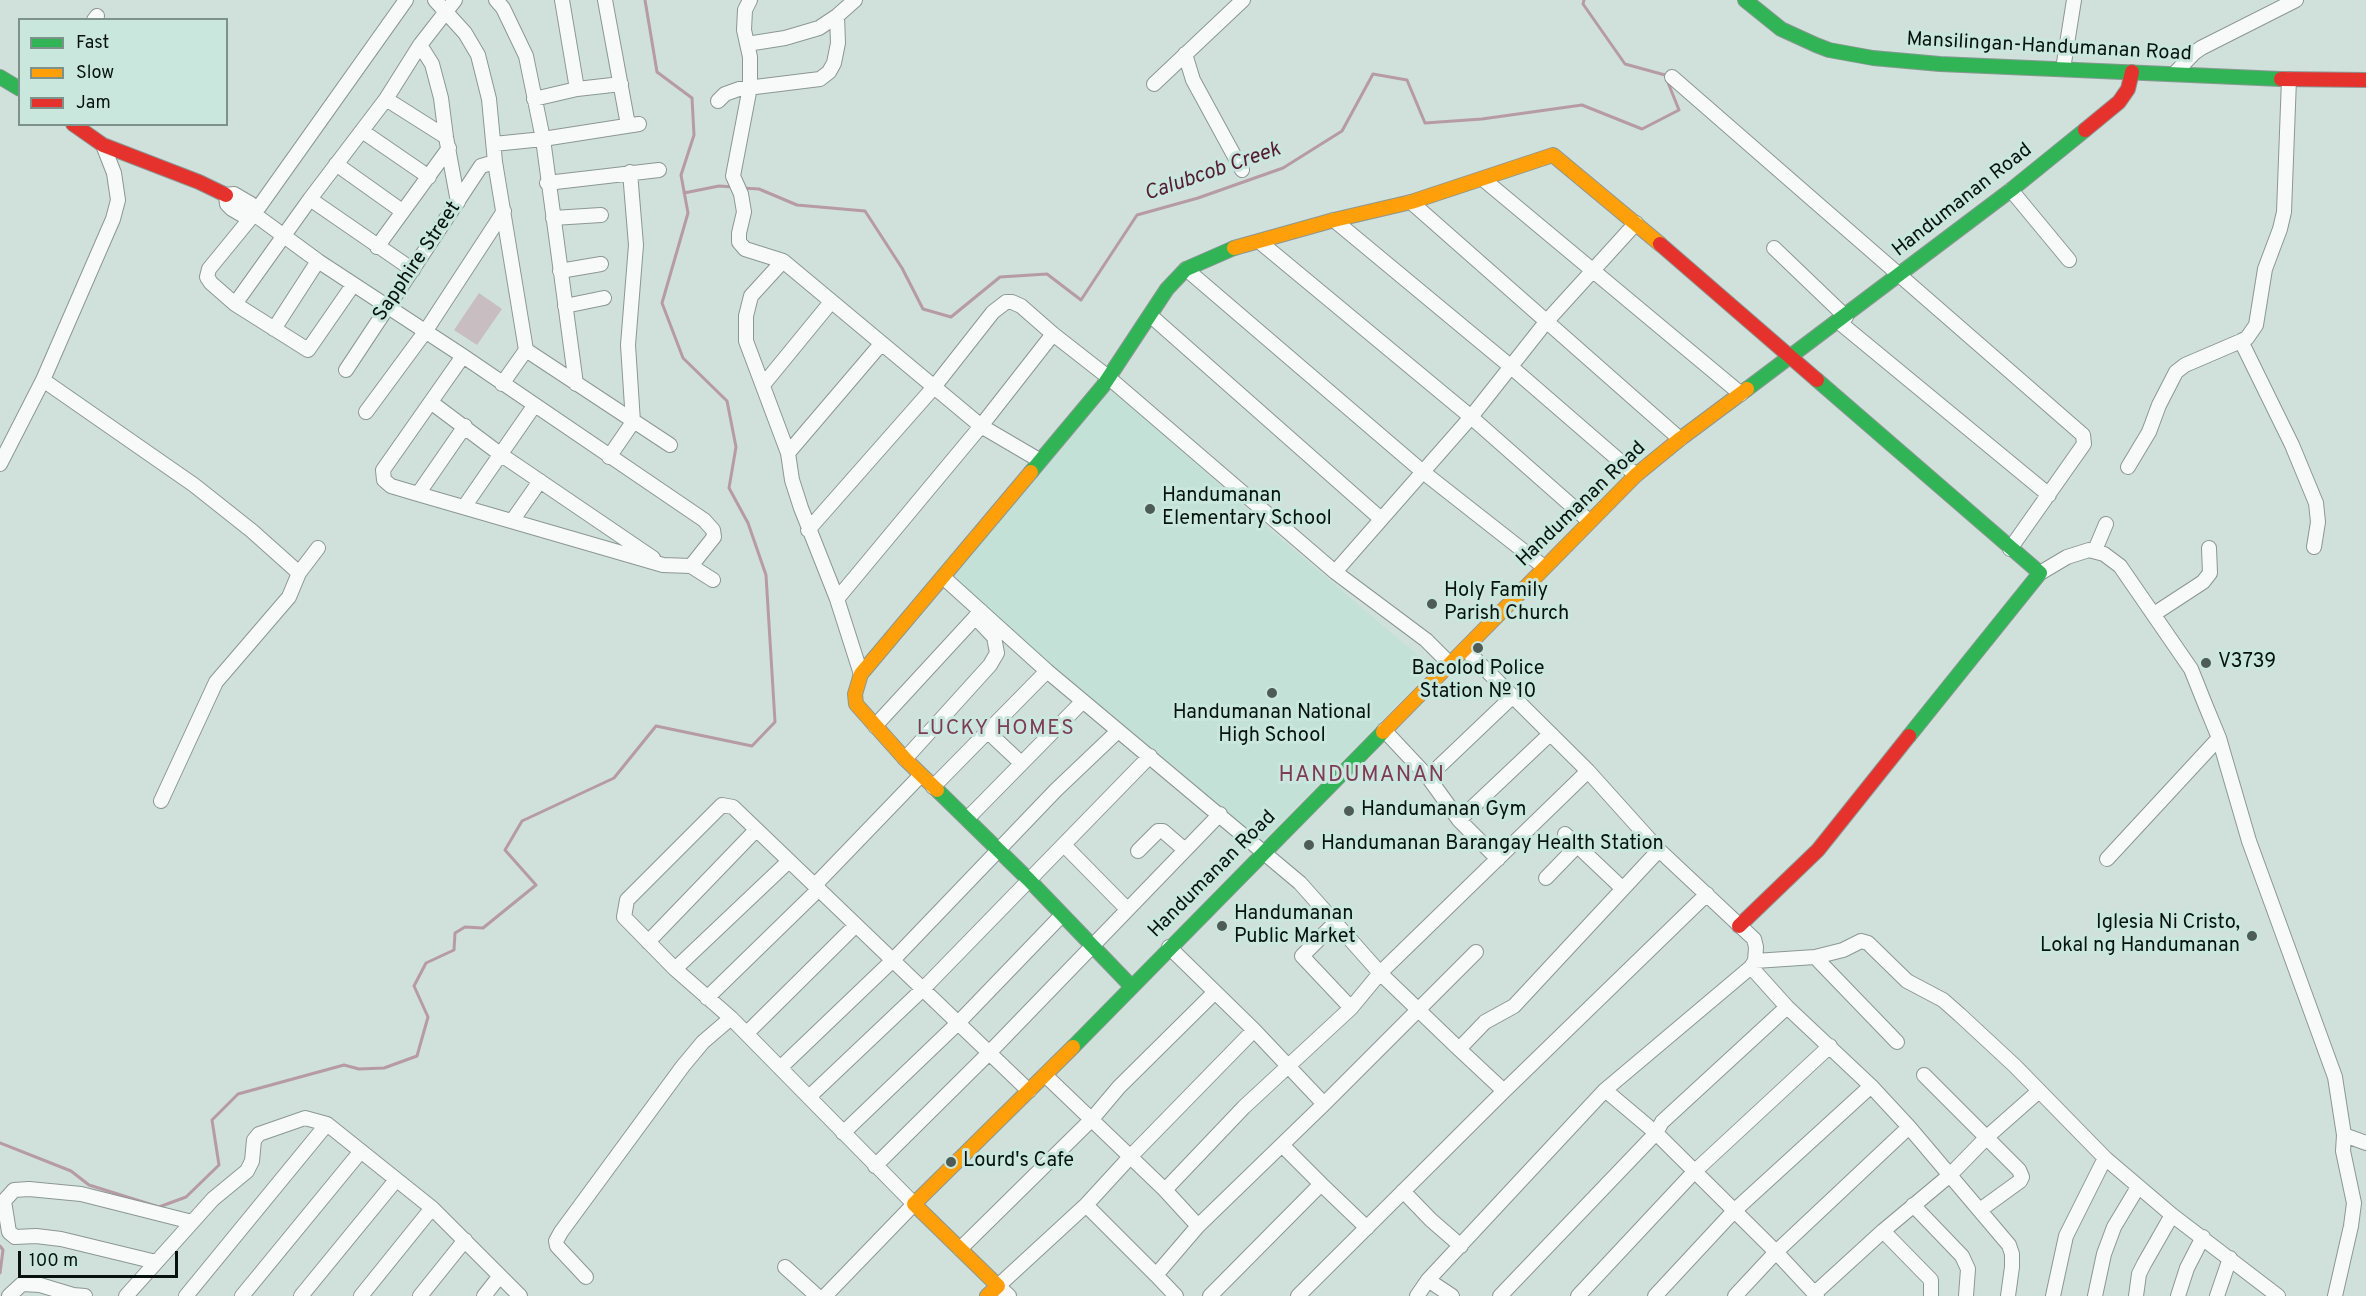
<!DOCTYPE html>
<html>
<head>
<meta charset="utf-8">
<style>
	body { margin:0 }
	#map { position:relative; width:2366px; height:1296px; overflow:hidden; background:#d0e0db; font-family:Overpass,sans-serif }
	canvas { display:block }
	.legend { position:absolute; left:18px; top:18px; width:210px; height:108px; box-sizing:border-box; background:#c9e7dd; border:2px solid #7c928b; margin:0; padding:8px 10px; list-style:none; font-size:18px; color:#08130f }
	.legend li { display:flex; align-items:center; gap:12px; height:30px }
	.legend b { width:30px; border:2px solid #7c928b }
	.scale { position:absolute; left:18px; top:1251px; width:160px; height:27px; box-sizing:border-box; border:3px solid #08130f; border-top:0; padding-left:8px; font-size:18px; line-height:21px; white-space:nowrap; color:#08130f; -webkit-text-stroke:4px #c9e7dd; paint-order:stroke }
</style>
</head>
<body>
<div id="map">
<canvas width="2366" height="1296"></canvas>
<ul class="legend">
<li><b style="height:8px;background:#30b455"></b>Fast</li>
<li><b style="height:8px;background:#ff9f0a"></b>Slow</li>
<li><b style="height:8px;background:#e5322d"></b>Jam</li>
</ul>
<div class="scale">100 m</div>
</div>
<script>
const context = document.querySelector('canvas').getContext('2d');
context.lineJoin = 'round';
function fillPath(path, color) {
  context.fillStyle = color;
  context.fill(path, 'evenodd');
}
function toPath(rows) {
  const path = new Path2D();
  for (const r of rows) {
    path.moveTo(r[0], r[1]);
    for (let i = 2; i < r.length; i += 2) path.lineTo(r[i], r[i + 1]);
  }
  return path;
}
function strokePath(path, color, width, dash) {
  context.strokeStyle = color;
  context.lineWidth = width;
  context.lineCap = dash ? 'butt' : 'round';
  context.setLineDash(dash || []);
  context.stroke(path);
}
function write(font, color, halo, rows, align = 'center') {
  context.font = font + ' Overpass,sans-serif';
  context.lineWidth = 6;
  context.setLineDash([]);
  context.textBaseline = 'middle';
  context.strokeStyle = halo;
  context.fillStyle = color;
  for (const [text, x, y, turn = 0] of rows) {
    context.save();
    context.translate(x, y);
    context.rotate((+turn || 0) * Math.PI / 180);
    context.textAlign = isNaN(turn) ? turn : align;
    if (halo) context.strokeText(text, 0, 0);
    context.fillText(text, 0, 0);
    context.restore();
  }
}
const built = toPath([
	[1109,386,1274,533,1433,668,1261,843,1115,718,1029,653,949,578]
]);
const green = toPath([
	[479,293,502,309,477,345,454,330]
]);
const stream = toPath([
	[742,188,759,189,797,205,865,211,902,268,923,309,951,317,1000,277,1047,274,1081,300,1137,215,1198,198,1283,168,1342,131,1373,74,1407,80,1425,123,1482,119,1582,105,1642,129,1679,110,1665,75,1625,64,1583,4,1584,0],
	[684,193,719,186,733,187],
	[0,1143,71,1171,89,1185,159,1207,186,1197,219,1165,212,1120,238,1094,344,1065,359,1069,384,1068,417,1056,428,1017,414,986,426,963,454,950,455,933,465,927,483,928,536,885,505,850,522,821,614,778,656,726,752,746,775,722,766,575,748,523,729,488,736,447,727,401,683,358,662,303,688,213,681,175,694,135,692,98,657,72,645,0],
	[0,1246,3,1250,0,1273]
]);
const street = toPath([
	[435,0,465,33,478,55,489,99,495,162,526,350,670,445],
	[496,0,503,8,526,56,543,139,576,384],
	[562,0,577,89],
	[605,0,628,125],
	[750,0,745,10,744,30,750,57,750,87,733,176,741,194,744,212,739,233,739,242,745,249,783,261],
	[94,20,97,16],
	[747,44,785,38,819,28,837,16,855,0],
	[420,45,432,64,441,98,446,137,458,202],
	[1185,54,1193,80,1242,170],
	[2063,69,2074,0],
	[2175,73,2194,53,2201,48,2296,0],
	[1672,77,2083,435,2084,444,2010,549],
	[1154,84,1243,0],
	[386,99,446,137],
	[534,99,577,89,621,84],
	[718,101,725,94,739,89,820,79,829,72,834,63,838,43,837,16],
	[362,131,429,177],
	[494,144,543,139,639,124],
	[103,145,114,173,118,200,113,219,43,380,194,485,252,531,299,573,318,548],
	[336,164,402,211],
	[1483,179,1741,394],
	[547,183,659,170],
	[2011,190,2069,260],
	[310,199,413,270],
	[1411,202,1680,439],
	[254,214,244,216,232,209,227,204,226,195,234,194,251,204,254,214,318,261,463,356,704,520,713,530,714,537,691,566],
	[553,218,601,215],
	[1334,220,1510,366,1636,475],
	[1260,242,1471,417,1589,521],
	[377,247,449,148],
	[1774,248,1846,317],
	[1186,269,1423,472,1544,567],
	[560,271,601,264],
	[353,285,308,350,235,304,211,283,207,277,209,269,254,214,406,0],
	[235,304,310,199,386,99,420,45,455,0],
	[565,306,604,298],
	[1151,316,1381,519],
	[1839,322,2049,495],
	[274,329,318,261],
	[2241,341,2247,338,2256,325,2265,269,2280,229,2284,212,2289,79],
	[463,356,383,470,384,480,391,486,418,494,663,565,691,566,713,580],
	[346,370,481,166,495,162],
	[502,384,526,350],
	[763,385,831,302],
	[432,403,500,454,653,558],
	[366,412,425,332,504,211],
	[788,453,881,344],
	[609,457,633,422,628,345,636,245,630,172],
	[0,464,43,380],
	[2128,467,2149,432,2159,405,2176,372,2185,365,2241,341,2292,445,2316,503,2318,522,2314,547],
	[418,494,465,426],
	[464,507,534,406],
	[512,521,540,481],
	[808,530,934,387,993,312,1006,302,1012,302,1021,306,1053,334,1108,377,1335,572,1426,640,1450,664],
	[2095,550,2106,524],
	[1335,572,1471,417,1546,322,1636,223],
	[2040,573,2067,557,2089,550,2104,554,2120,566,2191,669,2205,704,2219,738,2249,841,2335,1077,2344,1135,2343,1151,2354,1203,2351,1226,2335,1296],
	[943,577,1047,671,1300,883,1380,973,1459,1049,1485,1022,1514,1006,1659,850],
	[837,599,981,426,1053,334],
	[2154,614,2203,582,2210,573,2209,548],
	[861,674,837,599,801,508,792,480,788,453,746,341,746,316,751,296,783,261,981,426,1039,460],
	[875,726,981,611],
	[1384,730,1428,777,1459,820,1498,859],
	[988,732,1020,762],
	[905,759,990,665,997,653,994,637,975,617],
	[1428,777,1512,697],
	[933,787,1047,671],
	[161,801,216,682,289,597,299,573],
	[967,819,1083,701],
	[1459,820,1550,734],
	[1565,834,1622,888],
	[1064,845,1127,909],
	[1138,851,1158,831,1163,831,1185,850],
	[2107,859,2219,738],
	[1546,878,1578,845],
	[815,885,921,775],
	[1335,923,1302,956,1351,1008],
	[648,942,756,830],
	[1169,947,1254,1030,1324,1104],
	[1815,957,1897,1042],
	[1755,961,1815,957,1843,950,1861,941,1868,943,1907,981,1943,1000,1960,1015,2015,1066,2105,1158],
	[1751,967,1787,1007,1871,1086,1909,1127,2009,1245,2012,1254,2012,1267,2008,1296],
	[675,969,789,861],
	[707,998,819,889],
	[747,1033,856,925],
	[1459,1049,1504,1091],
	[780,1068,893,960,1056,790,1118,731],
	[1045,1075,1165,1190,1198,1226],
	[1924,1075,2019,1170,2022,1177,2020,1181,1980,1210],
	[1605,1090,1656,1133,1776,1252,1817,1296],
	[809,1097,923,989,1150,756],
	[843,1133,958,1023,1062,915],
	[2344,1135,2366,1143],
	[1282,1145,1321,1184],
	[875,1166,989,1053,1220,814],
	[1165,1190,1244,1107,1351,1008,1380,973,1588,771],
	[1403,1191,1431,1220,1461,1246],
	[1086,1205,1156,1275],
	[1913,1205,1962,1256,1968,1269,1966,1296],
	[1883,1231,1931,1280,1931,1296],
	[960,1249,1092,1119,1119,1087,1215,992],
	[156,1262,61,1239,36,1236,15,1237,9,1232,4,1201,14,1190,29,1189,81,1194,192,1222],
	[785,1267,817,1296],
	[586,1277,557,1246,556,1241,561,1232,683,1066,703,1042,731,1018],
	[1428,1280,1452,1296],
	[1814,1294,1883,1231,1950,1175,1987,1137,2039,1091],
	[9,1296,22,1284,40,1285,73,1295,85,1296],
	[126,1296,213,1199,247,1171,252,1161,254,1140,259,1134,305,1118,327,1124],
	[186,1296,327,1124,432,1208,520,1296],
	[242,1296,361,1151],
	[301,1296,396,1180],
	[361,1296,432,1208],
	[420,1296,465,1240],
	[484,1296,499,1277],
	[825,1296,914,1204,731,1018,675,969,624,917,627,900,722,805,733,807,1029,1091],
	[1009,1296,998,1286,1086,1205,1130,1157,1254,1030],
	[1176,1296,1156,1275,1198,1226,1324,1104,1476,952],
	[1210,1296,1321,1184,1367,1228],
	[1298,1296,1504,1091,1707,894],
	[1417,1296,1428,1280,1605,1090,1751,967,1755,961,1756,947,1754,939,1659,850,1588,771,1465,649],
	[1500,1296,1656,1133,1662,1122,1787,1007],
	[1578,1296,1694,1172,1830,1046],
	[1655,1296,1734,1211,1871,1086],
	[1735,1296,1776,1252,1909,1127],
	[2053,1296,2066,1236,2105,1158,2172,1215,2278,1296],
	[2095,1296,2104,1254,2114,1227,2138,1187],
	[2136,1296,2139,1274,2144,1264,2172,1215],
	[2178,1296,2187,1268,2203,1237],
	[2217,1296,2230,1258]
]);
const fast = toPath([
	[1745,0,1781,29,1816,45,1829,50,1873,58,1940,64,2281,79],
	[0,77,20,89],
	[1817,380,2040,573,1909,736],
	[1747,389,2011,190,2085,130],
	[1031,472,1103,386,1167,289,1186,269,1234,248],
	[937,790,1029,880,1131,986],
	[1073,1047,1383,732]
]);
const slow = toPath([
	[1234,248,1334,220,1411,202,1553,155,1660,244],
	[1383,732,1636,475,1680,439,1747,389],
	[937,790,905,759,856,704,855,694,861,674,1031,472],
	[987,1296,998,1286,914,1204,1073,1047]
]);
const jam = toPath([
	[2281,79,2366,80],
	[73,124,103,145,199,182,226,195],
	[2085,130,2119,102,2128,89,2132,72],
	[1660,244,1817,380],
	[1739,926,1818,850,1909,736]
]);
const markers = [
	[1150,509,6,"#4e5b56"],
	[1432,604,6,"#4e5b56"],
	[1478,648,6,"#4e5b56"],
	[2206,663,6,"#4e5b56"],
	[1272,693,6,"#4e5b56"],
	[1349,811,6,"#4e5b56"],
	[1309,845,6,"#4e5b56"],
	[1222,926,6,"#4e5b56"],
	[2252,936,6,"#4e5b56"],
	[951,1162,6,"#4e5b56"]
];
const streetNames = [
	["Mansilingan-Handumanan Road",2049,48,3],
	["Handumanan Road",1963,201,-38],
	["Sapphire Street",418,262,-56],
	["Handumanan Road",1582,505,-44],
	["Handumanan Road",1213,875,-45]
];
const poiNames = [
	["Handumanan",1162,497],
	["Elementary School",1162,520],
	["Holy Family",1444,592],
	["Parish Church",1444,615],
	["V3739",2218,663],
	["Bacolod Police",1478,670,"center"],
	["Station № 10",1478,693,"center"],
	["Handumanan National",1272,714,"center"],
	["High School",1272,737,"center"],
	["Handumanan Gym",1361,811],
	["Handumanan Barangay Health Station",1321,845],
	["Handumanan",1234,915],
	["Public Market",1234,938],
	["Iglesia Ni Cristo,",2240,924,"right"],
	["Lokal ng Handumanan",2240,947,"right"],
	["Lourd's Cafe",963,1162]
];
const waterNames = [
	["Calubcob Creek",1213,173,-19]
];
const neighbourhoodNames = [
	["LUCKY HOMES",996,730]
];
const quarterNames = [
	["HANDUMANAN",1362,777]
];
fillPath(built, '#c4e1d8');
fillPath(green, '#c8bec2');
strokePath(stream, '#b79ba4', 3);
strokePath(street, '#8b9794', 16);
strokePath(fast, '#8b9794', 16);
strokePath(slow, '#8b9794', 16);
strokePath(jam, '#8b9794', 16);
strokePath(street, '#f8fafa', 14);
strokePath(fast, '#30b455', 14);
strokePath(slow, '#ff9f0a', 14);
strokePath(jam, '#e5322d', 14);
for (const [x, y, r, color] of markers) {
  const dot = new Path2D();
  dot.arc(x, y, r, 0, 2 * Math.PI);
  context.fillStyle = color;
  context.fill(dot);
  strokePath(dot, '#c9e7dd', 2);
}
write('20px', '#08130f', '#c9e7dd', streetNames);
write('20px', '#08130f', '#c9e7dd', poiNames, 'left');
write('italic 21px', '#551b34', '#c9e7dd', waterNames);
context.letterSpacing = '1.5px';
write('21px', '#7f3a56', '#c9e7dd', neighbourhoodNames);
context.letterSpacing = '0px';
context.letterSpacing = '1.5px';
write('22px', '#7f3a56', '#c9e7dd', quarterNames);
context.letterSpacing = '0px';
</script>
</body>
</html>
